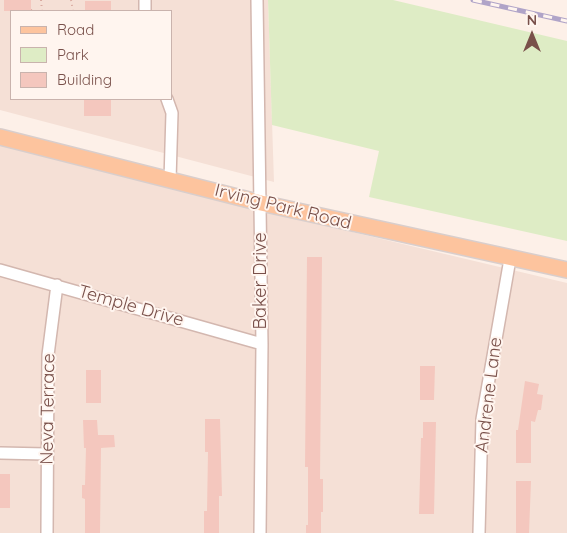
<!DOCTYPE html>
<html>
<head>
<meta charset="utf-8">
<style>
	body { margin:0 }
	#map { position:relative; width:567px; height:533px; overflow:hidden; background:#fdf0e8; font-family:Quicksand,sans-serif }
	canvas { display:block }
	.legend { position:absolute; left:10px; top:10px; width:162px; height:90px; box-sizing:border-box; background:#fff5ef; border:1px solid #c9b3ad; margin:0; padding:6px 9px; list-style:none; font-size:15px; color:#79504a }
	.legend li { display:flex; align-items:center; gap:10px; height:25px }
	.legend b { width:25px; border:1px solid #c9b3ad }
	.north { position:absolute; left:507px; top:10px; width:50px; height:50px; -webkit-text-stroke:4px #fff5ef; paint-order:stroke; rotate:0deg; font-size:14px; font-weight:700; line-height:20px; text-align:center; color:#79504a }
	.north::after { content:''; display:block; margin:auto; width:18px; height:22px; background:#79504a; clip-path:polygon(50% 0,100% 100%,50% 72%,0 100%) }
</style>
</head>
<body>
<div id="map">
<canvas width="567" height="533"></canvas>
<ul class="legend">
<li><b style="height:6px;background:#fdc49e"></b>Road</li>
<li><b style="height:14px;background:#deecc5"></b>Park</li>
<li><b style="height:14px;background:#f4c7be"></b>Building</li>
</ul>
<div class="north">N</div>
</div>
<script>
const context = document.querySelector('canvas').getContext('2d');
context.lineJoin = 'round';
function fillPath(path, color) {
  context.fillStyle = color;
  context.fill(path, 'evenodd');
}
function toPath(rows) {
  const path = new Path2D();
  for (const r of rows) {
    path.moveTo(r[0], r[1]);
    for (let i = 2; i < r.length; i += 2) path.lineTo(r[i], r[i + 1]);
  }
  return path;
}
function strokePath(path, color, width, dash) {
  context.strokeStyle = color;
  context.lineWidth = width;
  context.lineCap = dash ? 'butt' : 'round';
  context.setLineDash(dash || []);
  context.stroke(path);
}
function write(font, color, halo, rows, align = 'center') {
  context.font = font + ' Quicksand,sans-serif';
  context.lineWidth = 4;
  context.setLineDash([]);
  context.textBaseline = 'middle';
  context.strokeStyle = halo;
  context.fillStyle = color;
  for (const [text, x, y, turn = 0] of rows) {
    context.save();
    context.translate(x, y);
    context.rotate((+turn || 0) * Math.PI / 180);
    context.textAlign = isNaN(turn) ? turn : align;
    if (halo) context.strokeText(text, 0, 0);
    context.fillText(text, 0, 0);
    context.restore();
  }
}
const residential = toPath([
	[0,0,268,0,274,182,0,110],
	[11,11,171,11,171,99,11,99],
	[0,144,184,192,567,283,567,533,0,533]
]);
const green = toPath([
	[268,0,393,0,567,41,567,241,369,197,379,151,272,125]
]);
const building = toPath([
	[4,0,31,0,31,11,4,11],
	[85,1,111,1,111,11,85,11],
	[84,99,111,99,111,116,84,116],
	[307,257,322,257,320,479,323,479,323,512,321,512,321,533,306,533,306,525,308,525,308,467,305,467],
	[420,366,435,366,434,400,420,400],
	[86,370,101,370,101,403,86,403],
	[525,381,539,384,537,394,543,395,541,410,538,410,535,422,531,421,531,463,516,463,516,430,518,430],
	[205,419,220,419,222,496,219,496,219,533,204,533,204,511,207,511,208,452,205,452],
	[83,420,97,420,98,435,114,435,115,447,101,448,100,533,85,533,85,499,82,498,82,485,85,485,86,448,84,448],
	[423,422,436,422,434,514,419,514,421,438,423,438],
	[0,474,10,474,10,508,0,508],
	[516,481,531,481,529,533,516,533]
]);
const path = toPath([
	[41,0,42,11],
	[71,0,73,11],
	[31,10,36,11]
]);
const minor = toPath([
	[257,0,262,344,260,533],
	[145,11,145,0],
	[167,99,172,113,170,180],
	[0,270,262,344],
	[0,453,46,454],
	[47,533,48,355,57,285],
	[479,533,482,419,510,259]
]);
const major = toPath([
	[0,137,261,203,567,270]
]);
const rail = toPath([
	[473,0,567,21]
]);
const streetNames = [
	["Irving Park Road",283,207,14],
	["Baker Drive",261,281,-90],
	["Temple Drive",131,306,16],
	["Andrene Lane",489,395,-83],
	["Neva Terrace",48,409,-89]
];
fillPath(residential, '#f5e0d6');
fillPath(green, '#deecc5');
fillPath(building, '#f4c7be');
strokePath(minor, '#d3b7af', 14);
strokePath(major, '#d9cecc', 18);
strokePath(path, '#d9aaa0', 2, [1, 4]);
strokePath(minor, '#fff', 11);
strokePath(major, '#fdc49e', 15);
strokePath(rail, '#b0a4c8', 5);
strokePath(rail, '#fff5ef', 3, [9]);
write('18px', '#79504a', '#fff5ef', streetNames);
</script>
</body>
</html>
